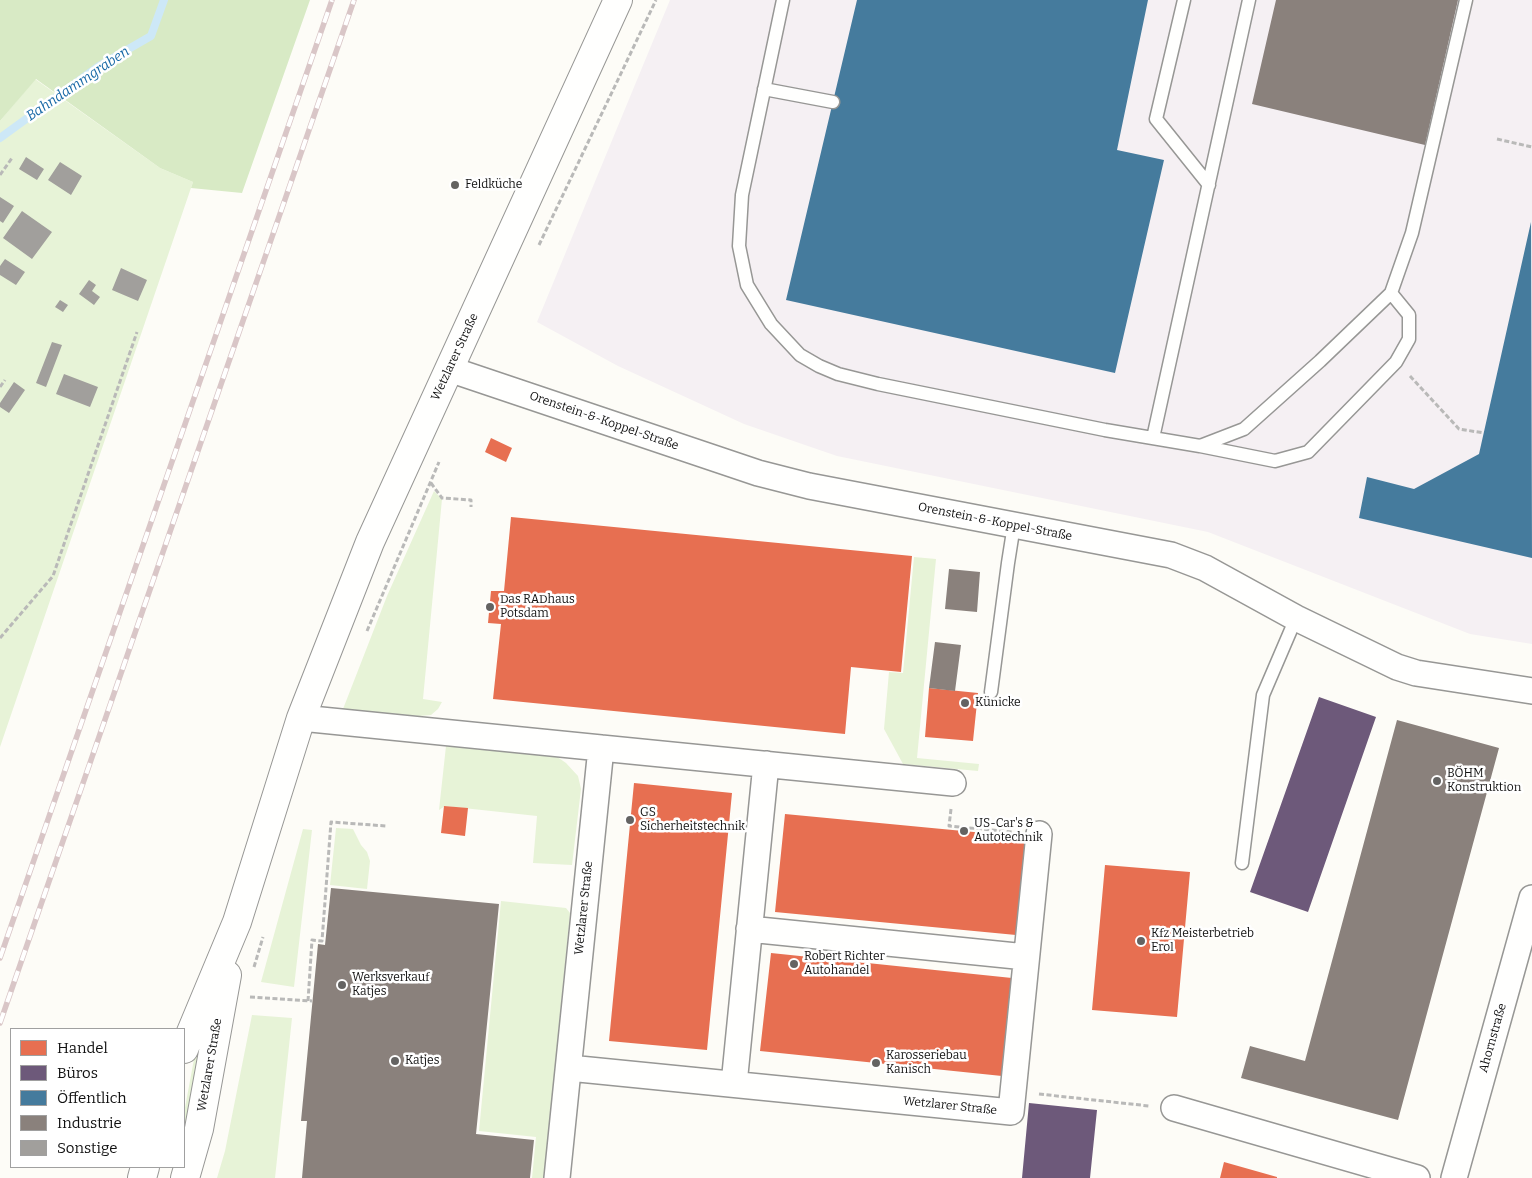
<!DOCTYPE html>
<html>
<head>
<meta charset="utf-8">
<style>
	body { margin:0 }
	#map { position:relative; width:1532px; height:1178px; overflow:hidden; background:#fdfcf7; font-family:Bitter,serif }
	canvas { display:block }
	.legend { position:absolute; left:10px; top:1028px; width:175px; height:140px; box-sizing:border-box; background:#fff; border:1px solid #a0a0a0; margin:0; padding:6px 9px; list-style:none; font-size:15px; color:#111 }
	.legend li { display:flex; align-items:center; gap:10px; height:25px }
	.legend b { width:25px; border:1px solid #a0a0a0 }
</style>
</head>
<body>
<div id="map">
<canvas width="1532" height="1178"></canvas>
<ul class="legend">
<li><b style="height:14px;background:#e76f51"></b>Handel</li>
<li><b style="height:14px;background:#6d597a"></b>Büros</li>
<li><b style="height:14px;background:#457b9d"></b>Öffentlich</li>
<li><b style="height:14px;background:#8a817c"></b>Industrie</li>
<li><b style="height:14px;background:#a19f9c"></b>Sonstige</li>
</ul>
</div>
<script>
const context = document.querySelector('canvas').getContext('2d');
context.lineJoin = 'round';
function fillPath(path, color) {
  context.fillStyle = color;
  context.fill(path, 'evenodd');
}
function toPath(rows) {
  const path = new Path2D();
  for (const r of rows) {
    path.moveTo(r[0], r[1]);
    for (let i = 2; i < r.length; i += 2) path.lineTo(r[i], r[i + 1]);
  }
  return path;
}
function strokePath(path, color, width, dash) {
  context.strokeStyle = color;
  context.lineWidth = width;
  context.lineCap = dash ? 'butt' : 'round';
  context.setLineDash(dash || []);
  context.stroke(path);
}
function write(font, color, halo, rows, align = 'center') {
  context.font = font + ' Bitter,serif';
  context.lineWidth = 5;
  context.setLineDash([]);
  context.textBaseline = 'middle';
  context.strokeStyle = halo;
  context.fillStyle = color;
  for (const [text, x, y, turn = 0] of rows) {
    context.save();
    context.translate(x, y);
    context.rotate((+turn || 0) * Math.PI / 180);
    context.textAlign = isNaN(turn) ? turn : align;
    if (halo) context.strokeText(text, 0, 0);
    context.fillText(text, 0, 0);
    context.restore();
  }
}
const industrial = toPath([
	[670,0,1532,0,1532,644,1470,634,1208,532,837,456,744,424,618,366,537,322]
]);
const green = toPath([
	[35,79,160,168,193,182,0,747,0,121],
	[434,491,442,499,423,699,442,702,438,709,431,715,419,716,343,709,387,596],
	[914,557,936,559,917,758,979,764,978,771,903,764,884,729,889,672,903,673],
	[446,746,556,756,566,763,578,776,581,789,572,865,533,863,537,816,445,806,439,810],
	[336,828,353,829,361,845,367,852,370,861,367,889,330,885],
	[303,829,312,830,294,987,261,982],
	[501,901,566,908,570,913,544,1178,532,1178,536,1137,479,1131],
	[252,1015,292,1018,275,1178,217,1178,225,1151],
	[197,1043,204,1043,184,1148,184,1113]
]);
const forest = toPath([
	[0,0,310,0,242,193,191,188,193,182,160,168,36,79,0,121]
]);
const shops = toPath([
	[491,438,512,448,506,462,485,452],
	[511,517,912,556,901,672,851,667,845,734,493,699,501,624,488,623,491,591,504,591],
	[929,688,978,693,973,741,925,737],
	[634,783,732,793,707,1050,609,1041],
	[444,806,468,808,465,836,441,833],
	[785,814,1026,837,1016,935,775,912],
	[1105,865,1190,872,1177,1017,1092,1010],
	[771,953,1012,978,1002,1076,760,1051],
	[1224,1162,1277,1177,1277,1178,1220,1178]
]);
const offices = toPath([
	[1319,697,1376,717,1308,912,1250,892],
	[1029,1103,1097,1110,1090,1178,1022,1178]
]);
const public = toPath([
	[857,0,1148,0,1117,150,1164,160,1115,373,786,300],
	[1531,222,1532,558,1359,518,1367,477,1414,489,1479,454]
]);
const industry = toPath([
	[1276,0,1458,0,1425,145,1252,104],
	[949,569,980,572,977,612,945,609],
	[935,642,961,645,955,691,929,688],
	[1397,720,1499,748,1398,1120,1241,1078,1250,1046,1305,1061],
	[331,888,499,904,476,1134,534,1140,530,1178,302,1178,307,1121,301,1121,318,944,325,945]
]);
const stream = toPath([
	[0,138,99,66,151,36,164,0]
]);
const building = toPath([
	[26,157,44,169,37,180,19,169],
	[60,162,82,176,71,195,48,180],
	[0,197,14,206,3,223,0,221],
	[22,211,52,232,32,259,3,238],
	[5,259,25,272,16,285,0,275,0,266],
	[121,268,147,280,138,301,112,290],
	[89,280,96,285,92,291,100,297,94,305,79,294],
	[60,300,68,305,63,312,55,307],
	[52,342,62,345,46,387,36,383],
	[64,374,98,387,90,407,56,394],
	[14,382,25,390,9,413,0,407,0,403]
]);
const path = toPath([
	[1497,139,1532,147],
	[0,175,12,158],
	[539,245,656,0],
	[1410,376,1459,429,1484,433],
	[0,387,5,380],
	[431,483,442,498,471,500,471,507],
	[367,631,439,462],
	[0,638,53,576,137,332],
	[951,809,949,826,1013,832],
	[254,967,263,937],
	[250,997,312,1001],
	[308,1001,312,940,322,941,331,822,386,826],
	[1039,1094,1149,1106]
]);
const service = toPath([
	[783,0,742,195,739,246,747,285,771,324,800,355,819,366,838,374,878,384,1105,430,1200,446,1244,429,1320,361,1391,293,1412,233,1466,0],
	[1184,0,1156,119,1209,185],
	[764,89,833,102],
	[1153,438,1249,0],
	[1200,446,1275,461,1308,452,1396,362,1409,339,1409,315,1391,293],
	[991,692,1008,563,1014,525],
	[1242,863,1263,695,1296,618]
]);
const minor = toPath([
	[449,369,758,473,809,486,1171,555,1205,568,1296,618,1397,667,1416,673,1532,691],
	[301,718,601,748],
	[749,929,1026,957],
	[569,1068,1011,1112,1039,834],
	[734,1084,766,764],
	[1174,1108,1417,1178],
	[557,1178,601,748,953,783],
	[1454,1178,1532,898]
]);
const tertiary = toPath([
	[184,1049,237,922,301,718,370,542,618,0],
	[142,1178,145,1167],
	[185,1178,199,1129,227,975]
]);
const rail = toPath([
	[0,958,332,0],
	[0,1023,354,0]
]);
const markers = [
	[455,185,5,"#646362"],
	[490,607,5,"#646362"],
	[965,703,5,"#646362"],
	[1437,781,5,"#646362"],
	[630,820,5,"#646362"],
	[964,831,5,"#646362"],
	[1141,941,5,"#646362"],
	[794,964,5,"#646362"],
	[342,985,5,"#646362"],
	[395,1061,5,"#646362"],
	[876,1063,5,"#646362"]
];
const poiNames = [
	["Feldküche",465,185],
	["Das RADhaus",500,600],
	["Potsdam",500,614],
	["Künicke",975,703],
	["BÖHM",1447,774],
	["Konstruktion",1447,788],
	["GS",640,813],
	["Sicherheitstechnik",640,827],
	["US-Car's &",974,824],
	["Autotechnik",974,838],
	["Kfz Meisterbetrieb",1151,934],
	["Erol",1151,948],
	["Robert Richter",804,957],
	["Autohandel",804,971],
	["Werksverkauf",352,978],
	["Katjes",352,992],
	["Karosseriebau",886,1056],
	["Kanisch",886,1070],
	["Katjes",405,1061]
];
const streetNames = [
	["Wetzlarer Straße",455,357,-65],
	["Orenstein-&-Koppel-Straße",604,421,19],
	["Orenstein-&-Koppel-Straße",995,522,11],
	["Wetzlarer Straße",584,908,-84],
	["Ahornstraße",1493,1038,-74],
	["Wetzlarer Straße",210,1065,-80],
	["Wetzlarer Straße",950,1106,6]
];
const waterNames = [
	["Bahndammgraben",78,84,-34]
];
fillPath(industrial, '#f5f0f3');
fillPath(green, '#e7f3d7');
fillPath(forest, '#d8eac5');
fillPath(shops, '#e76f51');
fillPath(offices, '#6d597a');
fillPath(public, '#457b9d');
fillPath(industry, '#8a817c');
strokePath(stream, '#cde8f7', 8);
fillPath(building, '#a19f9c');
strokePath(service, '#979795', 15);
strokePath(minor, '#979795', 28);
strokePath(tertiary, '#979795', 30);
strokePath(path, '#b9b9b8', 3, [5, 2.5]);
strokePath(service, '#fffffe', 12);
strokePath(minor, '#fffffe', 25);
strokePath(tertiary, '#fffffe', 28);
strokePath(rail, '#d9c6c7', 5.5);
strokePath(rail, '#fff', 4, [11]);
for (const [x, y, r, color] of markers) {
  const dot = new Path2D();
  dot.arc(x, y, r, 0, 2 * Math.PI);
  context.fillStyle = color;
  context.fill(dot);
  strokePath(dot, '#fff', 2);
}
write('12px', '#111', '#fff', poiNames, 'left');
write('12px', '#111', '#fff', streetNames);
write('italic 14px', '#1768a6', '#fff', waterNames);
</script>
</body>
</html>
